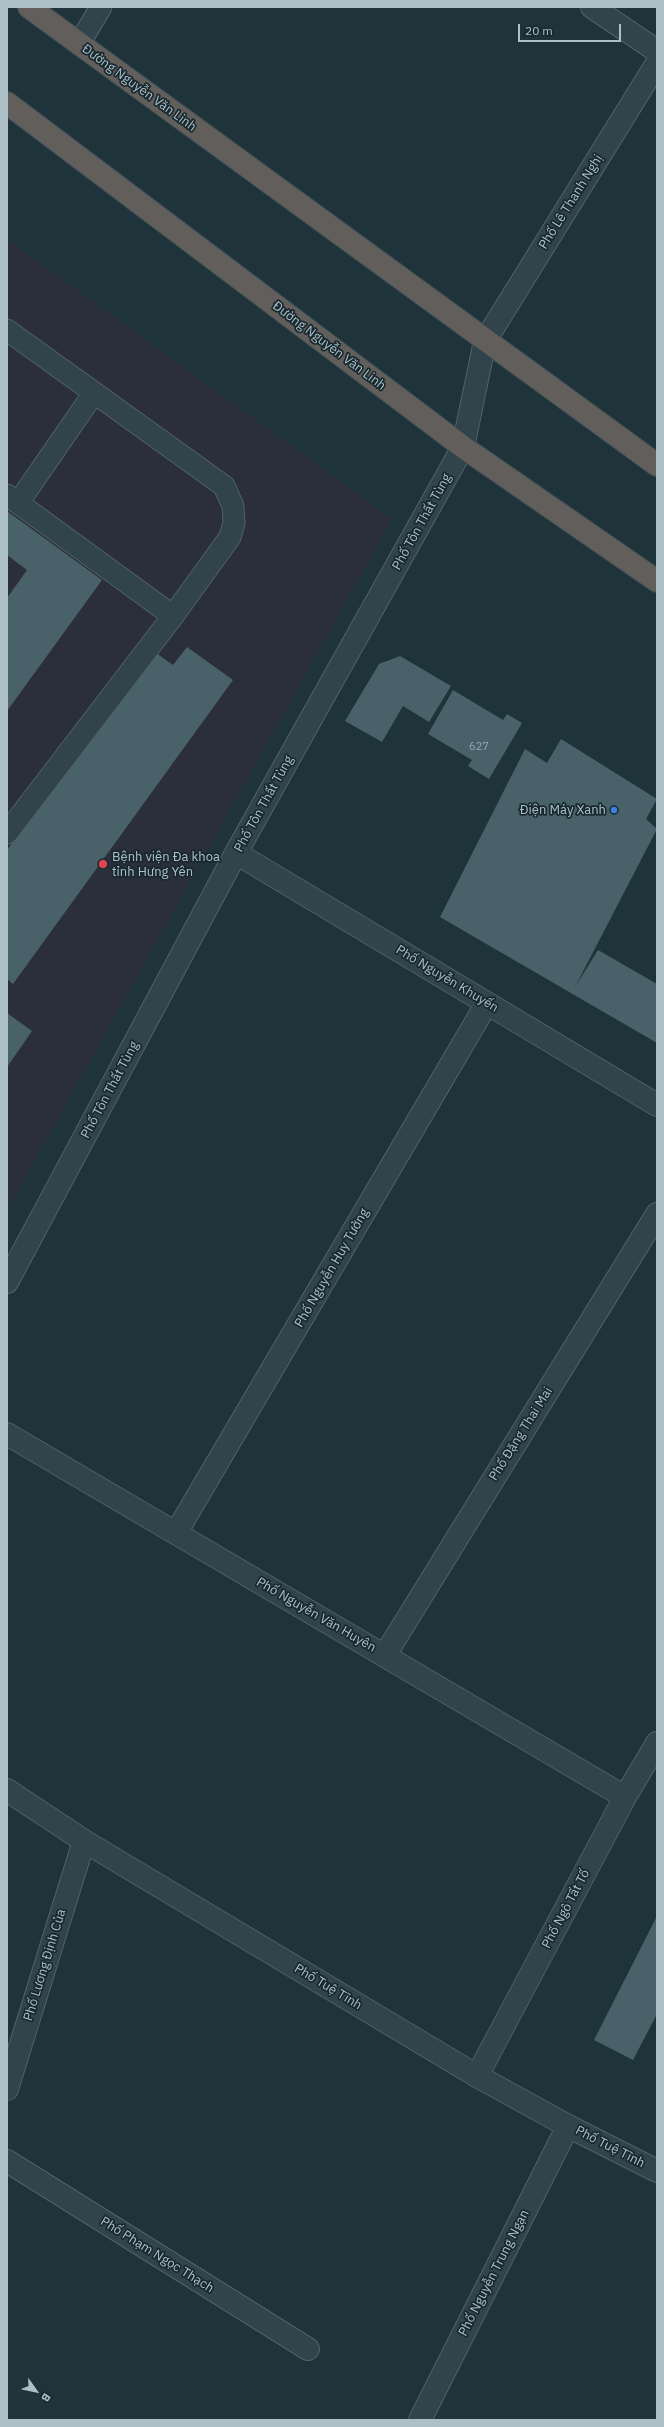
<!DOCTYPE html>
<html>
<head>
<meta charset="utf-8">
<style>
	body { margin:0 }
	#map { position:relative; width:664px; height:2427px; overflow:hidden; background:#1e343a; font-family:"IBM Plex Sans",sans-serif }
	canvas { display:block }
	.frame { position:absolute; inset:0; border:8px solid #adc0c7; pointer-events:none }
	.north { position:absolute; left:16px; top:2371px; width:40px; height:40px; -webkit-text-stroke:3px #18292f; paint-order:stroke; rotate:123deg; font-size:11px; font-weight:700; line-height:16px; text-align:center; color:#adc0c7 }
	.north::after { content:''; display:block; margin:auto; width:14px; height:18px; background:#adc0c7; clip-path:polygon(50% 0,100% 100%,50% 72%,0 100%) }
	.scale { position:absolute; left:518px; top:24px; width:103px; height:18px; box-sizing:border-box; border:2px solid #adc0c7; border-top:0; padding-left:5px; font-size:12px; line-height:14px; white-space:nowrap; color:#adc0c7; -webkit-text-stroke:3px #18292f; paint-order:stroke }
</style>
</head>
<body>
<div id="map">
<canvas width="664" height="2427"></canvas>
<div class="frame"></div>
<div class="north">B</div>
<div class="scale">20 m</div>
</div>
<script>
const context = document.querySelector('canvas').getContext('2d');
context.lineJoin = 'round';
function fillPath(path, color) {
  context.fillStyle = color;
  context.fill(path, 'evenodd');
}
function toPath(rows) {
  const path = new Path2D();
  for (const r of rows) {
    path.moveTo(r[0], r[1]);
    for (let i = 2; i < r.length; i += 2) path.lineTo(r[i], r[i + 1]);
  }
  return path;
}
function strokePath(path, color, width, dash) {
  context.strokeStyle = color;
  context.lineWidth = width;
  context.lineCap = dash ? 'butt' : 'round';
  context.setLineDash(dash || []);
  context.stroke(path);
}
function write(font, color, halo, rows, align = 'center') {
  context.font = font + ' "IBM Plex Sans",sans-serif';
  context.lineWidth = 3.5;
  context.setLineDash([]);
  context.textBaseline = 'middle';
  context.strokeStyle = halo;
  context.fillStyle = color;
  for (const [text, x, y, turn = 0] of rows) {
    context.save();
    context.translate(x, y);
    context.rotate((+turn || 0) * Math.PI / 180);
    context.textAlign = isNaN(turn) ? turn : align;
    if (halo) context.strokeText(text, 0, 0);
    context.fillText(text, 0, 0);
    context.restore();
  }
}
const medical = toPath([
	[7,239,392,519,7,1210]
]);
const building = toPath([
	[7,511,102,580,7,711,7,598,27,570,7,555],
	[187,647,233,680,13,984,7,979,7,850,152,650,173,665],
	[400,656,451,686,429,722,403,706,382,742,345,721,379,664],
	[453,690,503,720,507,714,522,723,489,779,468,766,472,760,428,734],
	[561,739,657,799,646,819,657,829,575,987,598,950,657,984,657,1043,440,917,525,749,547,763],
	[7,1013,32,1031,7,1067],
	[657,1916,657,2014,633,2060,594,2040]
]);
const service = toPath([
	[79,44,101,7],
	[7,330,224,486,233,506,234,523,230,537,173,616,7,833],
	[7,495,173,616],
	[18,503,94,393]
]);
const minor = toPath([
	[592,7,657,51],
	[236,853,657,1105],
	[7,1282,236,853,463,447,485,341],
	[7,1434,625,1797],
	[176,1533,487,1003],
	[385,1655,657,1214],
	[477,2076,625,1797,657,1743],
	[7,2089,84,1841],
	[7,2161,308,2349],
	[420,2420,568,2126]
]);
const tertiary = toPath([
	[485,341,657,63],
	[7,1790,84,1841,477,2076,568,2126,657,2171]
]);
const trunk = toPath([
	[29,7,657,465],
	[7,103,463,447,657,581]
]);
const markers = [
	[614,810,4,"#3f7fe0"],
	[103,864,5,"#e0444e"]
];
const numberNames = [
	["627",479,747]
];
const streetNames = [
	["Đường Nguyễn Văn Linh",139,88,36],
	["Phố Lê Thanh Nghị",571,202,-58],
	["Đường Nguyễn Văn Linh",329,346,37],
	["Phố Tôn Thất Tùng",422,522,-61],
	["Phố Tôn Thất Tùng",264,804,-61],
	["Phố Nguyễn Khuyến",447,979,31],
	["Phố Tôn Thất Tùng",110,1090,-62],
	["Phố Nguyễn Huy Tưởng",332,1268,-60],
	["Phố Đặng Thai Mai",521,1434,-58],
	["Phố Nguyễn Văn Huyên",316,1615,30],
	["Phố Ngô Tất Tố",566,1909,-62],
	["Phố Lương Định Của",45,1965,-73],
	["Phố Tuệ Tĩnh",328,1987,31],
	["Phố Tuệ Tĩnh",610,2147,27],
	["Phố Phạm Ngọc Thạch",157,2255,32],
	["Phố Nguyễn Trung Ngạn",494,2273,-63]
];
const poiNames = [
	["Điện Máy Xanh",606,810],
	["Bệnh viện Đa khoa",112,857,"left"],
	["tỉnh Hưng Yên",112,872,"left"]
];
fillPath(medical, '#2b2e3b');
fillPath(building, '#496269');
strokePath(service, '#506268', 23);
strokePath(minor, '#506268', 24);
strokePath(tertiary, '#506268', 24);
strokePath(trunk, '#3d4f55', 24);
strokePath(service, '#32444b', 21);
strokePath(minor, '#32444b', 22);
strokePath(tertiary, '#32444b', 22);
strokePath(trunk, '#615e5c', 22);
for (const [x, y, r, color] of markers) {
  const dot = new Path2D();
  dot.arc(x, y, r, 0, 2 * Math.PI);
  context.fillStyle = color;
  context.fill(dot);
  strokePath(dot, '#18292f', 1.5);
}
write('11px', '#94a8b0', null, numberNames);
write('13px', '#adc0c7', '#18292f', streetNames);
write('13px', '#adc0c7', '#18292f', poiNames, 'right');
</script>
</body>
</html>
